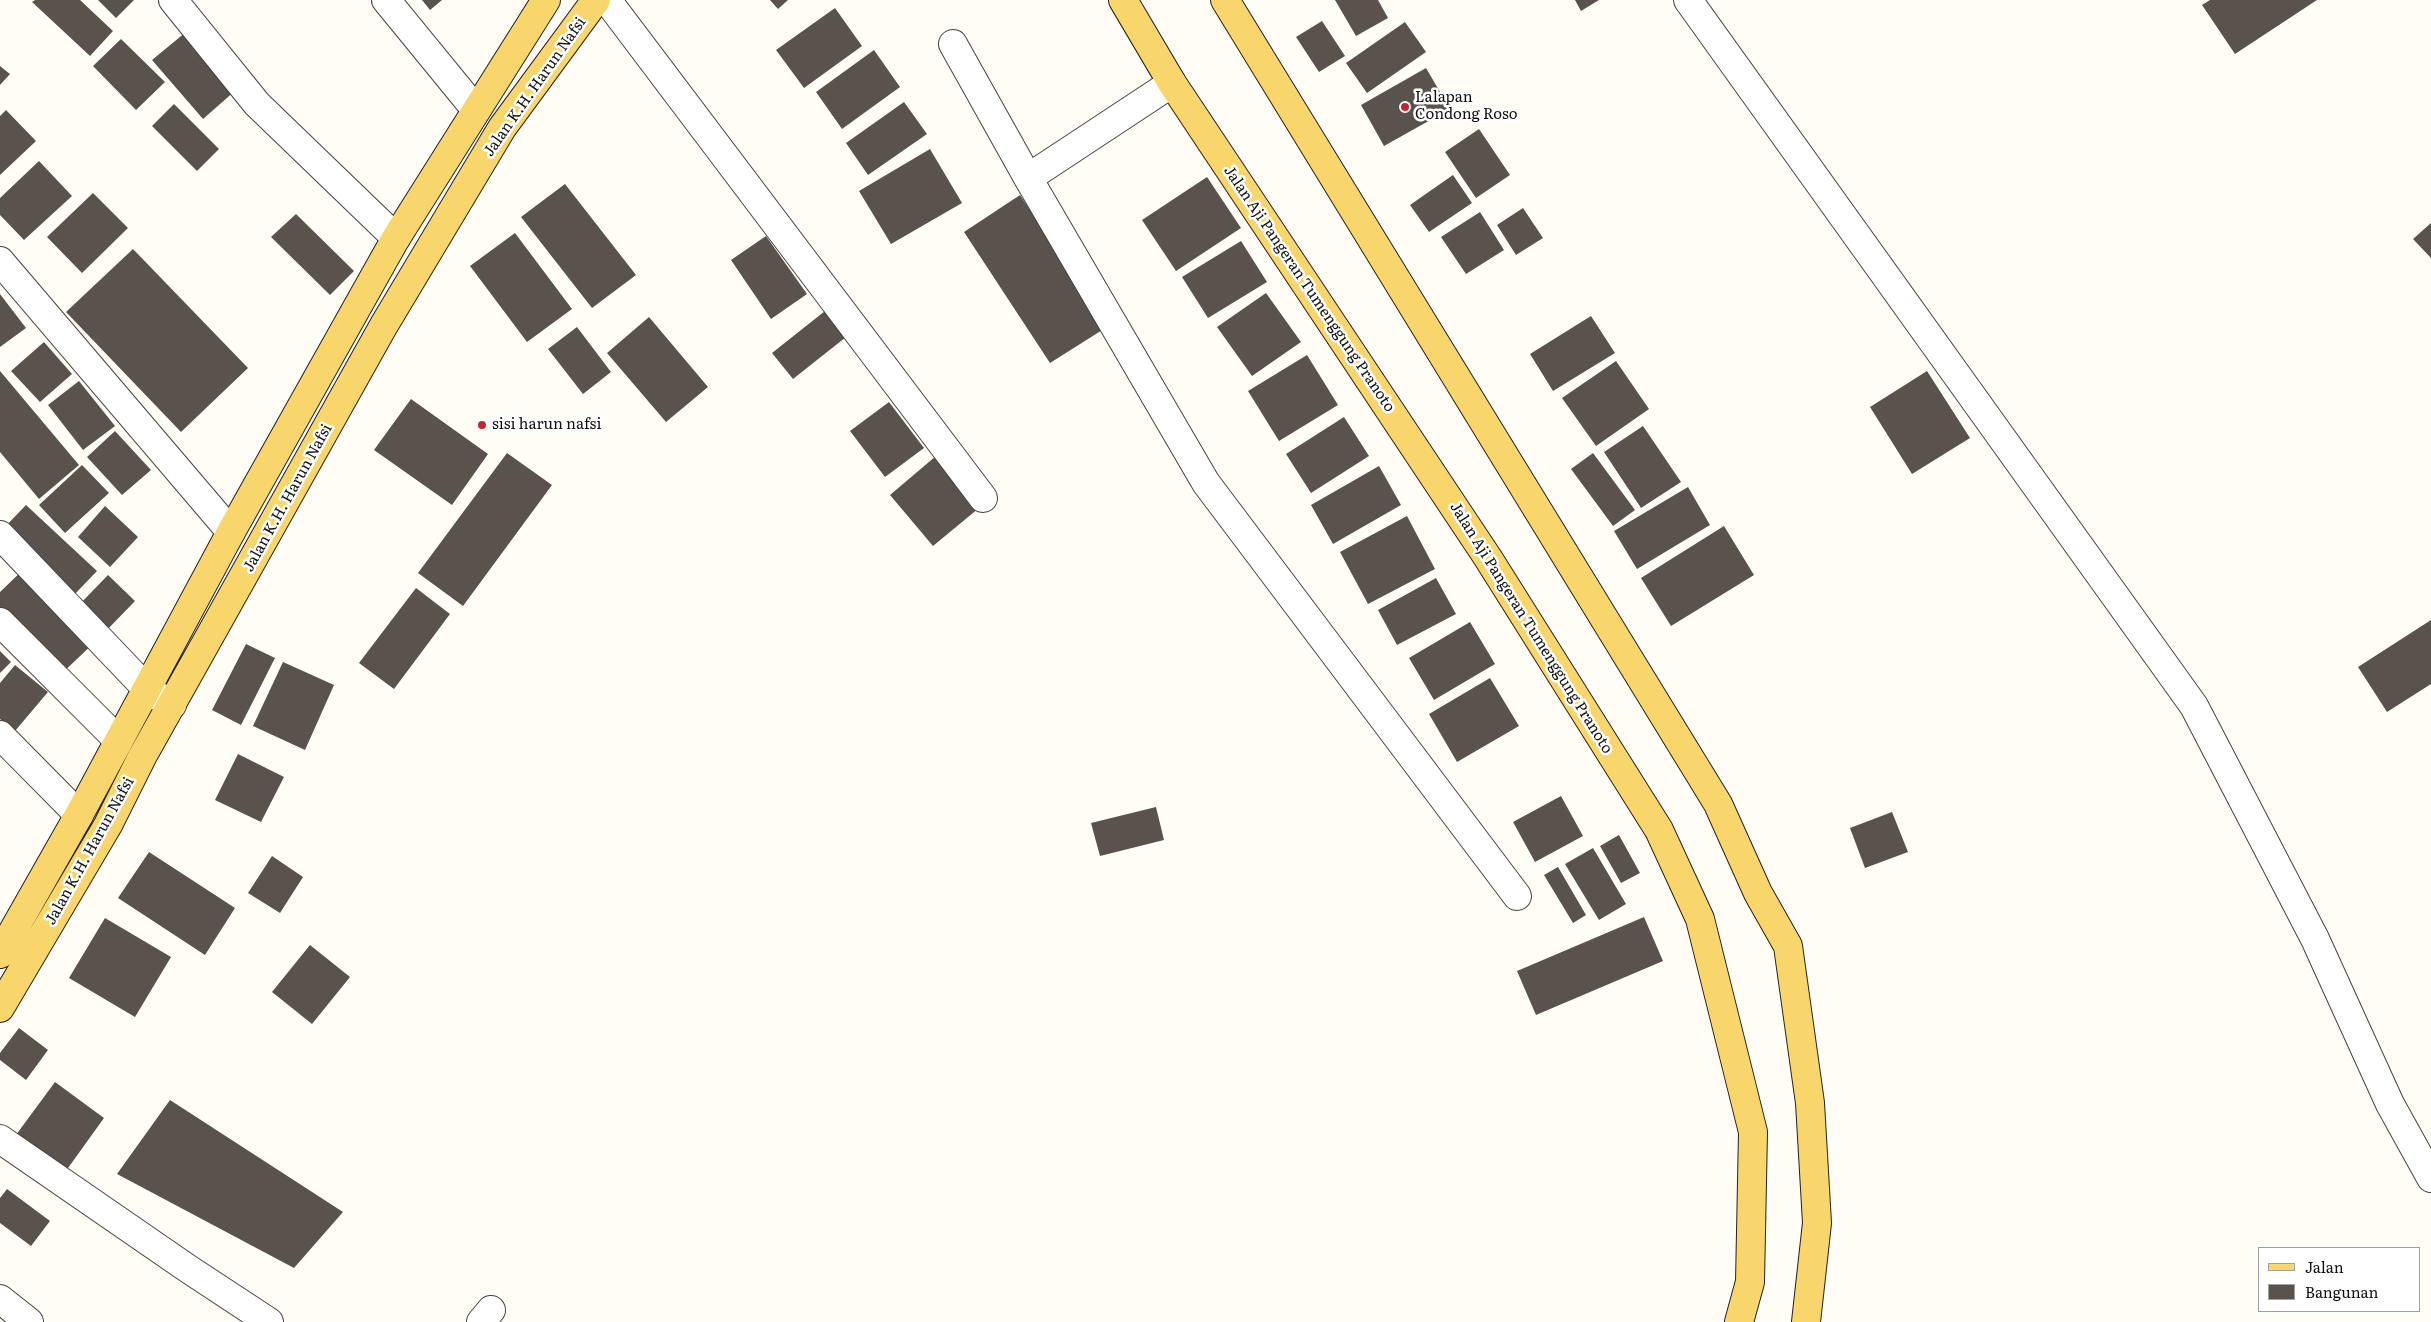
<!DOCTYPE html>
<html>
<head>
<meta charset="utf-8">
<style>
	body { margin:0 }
	#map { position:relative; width:2431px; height:1322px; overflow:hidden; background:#fffdf5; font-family:Literata,serif }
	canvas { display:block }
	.legend { position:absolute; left:2258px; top:1247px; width:162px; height:65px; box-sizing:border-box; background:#fff; border:1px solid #a0a0a0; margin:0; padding:6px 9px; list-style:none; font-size:15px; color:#111 }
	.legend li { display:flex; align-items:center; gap:10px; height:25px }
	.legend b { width:25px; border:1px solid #a0a0a0 }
</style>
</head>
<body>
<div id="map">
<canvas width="2431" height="1322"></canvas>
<ul class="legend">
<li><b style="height:6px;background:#f9d66b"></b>Jalan</li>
<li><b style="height:14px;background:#5a524d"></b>Bangunan</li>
</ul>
</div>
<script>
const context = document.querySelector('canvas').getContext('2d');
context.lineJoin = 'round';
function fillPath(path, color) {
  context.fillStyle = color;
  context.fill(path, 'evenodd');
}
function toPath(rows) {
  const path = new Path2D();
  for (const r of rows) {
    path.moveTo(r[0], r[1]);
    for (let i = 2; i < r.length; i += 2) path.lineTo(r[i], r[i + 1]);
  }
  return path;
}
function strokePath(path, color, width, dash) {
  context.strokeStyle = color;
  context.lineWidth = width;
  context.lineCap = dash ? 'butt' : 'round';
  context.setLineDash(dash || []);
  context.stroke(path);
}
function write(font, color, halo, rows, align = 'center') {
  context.font = font + ' Literata,serif';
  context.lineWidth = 5;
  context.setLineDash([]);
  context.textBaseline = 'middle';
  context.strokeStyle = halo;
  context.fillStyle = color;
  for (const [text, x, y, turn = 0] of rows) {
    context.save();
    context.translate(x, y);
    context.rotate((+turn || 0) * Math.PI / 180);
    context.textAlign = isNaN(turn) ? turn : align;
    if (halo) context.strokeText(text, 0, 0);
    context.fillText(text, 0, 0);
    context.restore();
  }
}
const building = toPath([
	[35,0,80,0,113,31,90,56,32,2],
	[98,0,134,0,116,18],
	[422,0,442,0,430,10],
	[770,0,788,0,778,9],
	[1335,0,1378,0,1388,18,1356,36],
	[1575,0,1599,0,1581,11],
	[2210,0,2317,0,2235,54,2202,5],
	[835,8,862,46,804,88,776,50],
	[1322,21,1345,56,1319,72,1296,37],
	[1405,22,1426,52,1367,93,1346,63],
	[186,32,236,90,203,119,152,60],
	[121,39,165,82,136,110,93,66],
	[874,50,900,87,842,129,816,92],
	[0,66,10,74,0,85],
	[1426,68,1450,109,1384,146,1361,105],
	[904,102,927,134,868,175,846,143],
	[174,104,219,149,197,171,152,126],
	[6,110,36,141,0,175,0,116],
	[1479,129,1510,175,1476,198,1445,152],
	[930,149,962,203,891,244,859,191],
	[39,161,72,196,24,240,0,215,0,198],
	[1453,175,1472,203,1429,232,1410,205],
	[1207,177,1241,228,1176,271,1142,220],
	[565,184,636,275,592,308,521,217],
	[93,193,128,228,82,273,47,237],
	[1020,195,1107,327,1050,363,964,232],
	[1523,208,1543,238,1516,255,1497,225],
	[1480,212,1504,250,1466,274,1441,237],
	[296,214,354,271,330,295,271,237],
	[2431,223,2431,258,2413,239],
	[515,233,572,309,527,342,470,266],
	[766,236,807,294,771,319,731,260],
	[1241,241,1267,282,1208,318,1182,277],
	[133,249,248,368,181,432,66,312],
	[1266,293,1301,342,1252,376,1217,327],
	[0,294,26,328,0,347],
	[825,311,846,337,793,379,772,353],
	[1591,316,1615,353,1553,391,1530,354],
	[649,317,708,387,666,422,607,353],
	[577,327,611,372,583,394,548,349],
	[44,342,72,374,40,402,11,371],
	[1307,355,1338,405,1279,441,1248,391],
	[1616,361,1649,409,1596,446,1562,398],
	[0,371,79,465,39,499,0,452],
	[1927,371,1970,438,1912,474,1870,407],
	[79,381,115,426,83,450,48,405],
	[411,399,488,454,452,505,374,450],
	[889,402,924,448,885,477,850,431],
	[1344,417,1369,456,1311,493,1286,454],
	[1643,426,1681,482,1641,508,1604,452],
	[115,431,151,470,122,495,87,457],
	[507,453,552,485,463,606,418,573],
	[1593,453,1635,510,1613,526,1571,469],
	[936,456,979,508,933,546,890,495],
	[82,465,109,493,65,533,39,505],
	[1379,466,1401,505,1333,544,1311,505],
	[1688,487,1710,525,1637,569,1614,531],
	[26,505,97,571,72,597,2,530],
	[105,506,138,537,110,567,78,537],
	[1407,516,1435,569,1368,604,1340,552],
	[1724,526,1754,575,1671,626,1641,578],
	[26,567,96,641,59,676,0,614,0,592],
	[108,575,135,601,105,632,78,606],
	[1436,578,1456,614,1397,645,1378,610],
	[416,588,450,614,394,689,359,663],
	[2431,620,2431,684,2387,712,2358,667],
	[1470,622,1495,664,1434,700,1409,658],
	[246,644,275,658,241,725,212,710],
	[0,651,11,662,0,673],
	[283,662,334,685,305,750,253,726],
	[15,665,48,692,15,731,0,719,0,683],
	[1490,678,1519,726,1457,762,1429,714],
	[238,754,284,777,261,822,215,800],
	[1561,796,1583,836,1535,862,1513,822],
	[1156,807,1164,840,1100,856,1091,823],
	[1892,812,1908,852,1865,868,1850,828],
	[1619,835,1640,873,1621,883,1600,846],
	[1593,848,1626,904,1599,920,1565,864],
	[149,852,235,908,205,955,118,898],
	[272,856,303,877,280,913,248,893],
	[1558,867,1586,915,1573,923,1544,875],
	[1644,917,1663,961,1536,1015,1517,971],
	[105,918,171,957,135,1017,69,978],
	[310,945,350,977,312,1024,272,992],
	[19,1028,48,1050,26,1080,0,1060,0,1053],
	[55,1082,104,1118,63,1175,13,1139],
	[170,1100,343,1212,294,1268,117,1174],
	[7,1189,50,1221,31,1246,0,1223,0,1198]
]);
const minor = toPath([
	[173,0,257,104,396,238],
	[386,0,476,110],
	[607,0,983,498],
	[1688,0,2194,706,2315,939,2390,1104,2431,1178],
	[953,44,1028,178,1206,483,1517,896],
	[1028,178,1172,83],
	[0,261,231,532],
	[0,535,147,689,172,705],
	[0,622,118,740],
	[0,735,79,815],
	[0,1139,187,1268,269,1322],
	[0,1299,29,1322],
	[481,1322,491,1310]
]);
const major = toPath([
	[1123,0,1172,83,1488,558,1659,830,1700,919,1753,1132,1750,1282,1739,1322],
	[1225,0,1718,804,1758,893,1788,946,1810,1103,1817,1223,1806,1322],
	[0,954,79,815,231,532,396,238,546,0],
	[0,1008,108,825,142,757,384,325,502,128,596,0]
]);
const markers = [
	[1405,107,5,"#c4262e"],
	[482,425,5,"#c4262e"]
];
const streetNames = [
	["Jalan K.H. Harun Nafsi",535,87,-55],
	["Jalan Aji Pangeran Tumenggung Pranoto",1309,289,56],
	["Jalan K.H. Harun Nafsi",288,498,-61],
	["Jalan Aji Pangeran Tumenggung Pranoto",1531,628,58],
	["Jalan K.H. Harun Nafsi",90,851,-61]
];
const poiNames = [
	["Lalapan",1415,98],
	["Condong Roso",1415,115],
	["sisi harun nafsi",492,425]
];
fillPath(building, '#5a524d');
strokePath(minor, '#444', 30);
strokePath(major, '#222', 30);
strokePath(minor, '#fff', 28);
strokePath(major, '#f9d66b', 28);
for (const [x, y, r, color] of markers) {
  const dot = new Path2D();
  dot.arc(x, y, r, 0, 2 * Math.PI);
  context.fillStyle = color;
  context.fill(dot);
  strokePath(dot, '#fff', 2);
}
write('15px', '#111', '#fff', streetNames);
write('15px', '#111', '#fff', poiNames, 'left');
</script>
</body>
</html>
